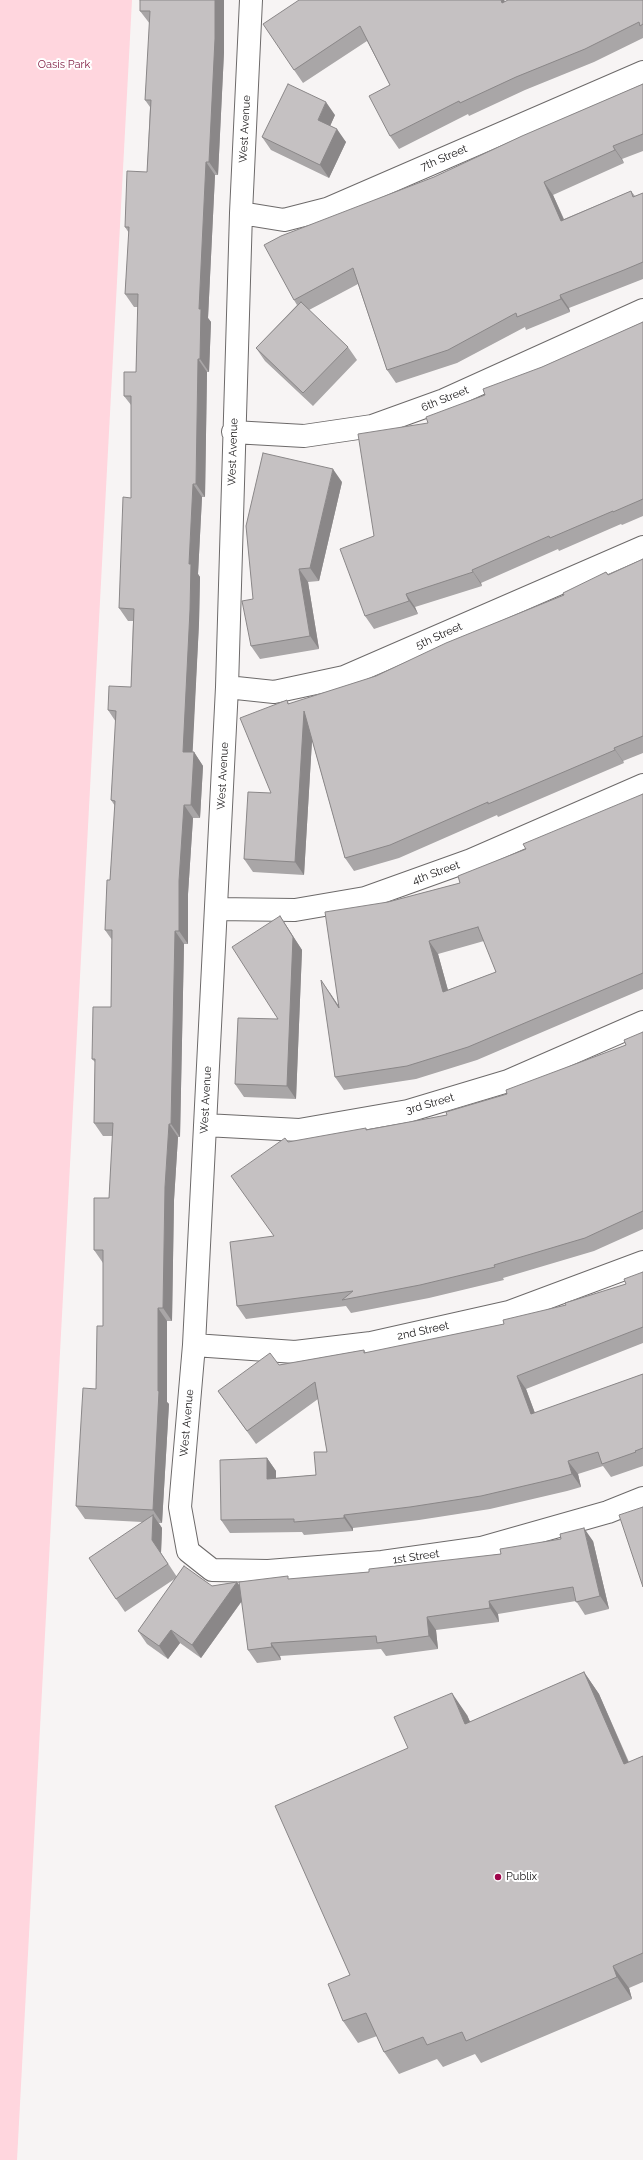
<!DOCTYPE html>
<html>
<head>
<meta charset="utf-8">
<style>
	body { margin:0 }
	canvas { display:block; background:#f7f4f4 }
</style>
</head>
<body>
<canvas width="643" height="2160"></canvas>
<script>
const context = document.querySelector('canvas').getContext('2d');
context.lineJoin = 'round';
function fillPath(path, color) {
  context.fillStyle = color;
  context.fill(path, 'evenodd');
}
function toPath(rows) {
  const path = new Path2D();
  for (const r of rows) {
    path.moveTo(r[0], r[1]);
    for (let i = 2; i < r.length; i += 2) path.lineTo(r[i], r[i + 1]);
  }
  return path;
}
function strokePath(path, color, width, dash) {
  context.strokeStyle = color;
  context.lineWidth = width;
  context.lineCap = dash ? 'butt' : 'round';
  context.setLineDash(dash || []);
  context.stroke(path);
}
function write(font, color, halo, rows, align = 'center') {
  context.font = font + ' Raleway,sans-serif';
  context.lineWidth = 4;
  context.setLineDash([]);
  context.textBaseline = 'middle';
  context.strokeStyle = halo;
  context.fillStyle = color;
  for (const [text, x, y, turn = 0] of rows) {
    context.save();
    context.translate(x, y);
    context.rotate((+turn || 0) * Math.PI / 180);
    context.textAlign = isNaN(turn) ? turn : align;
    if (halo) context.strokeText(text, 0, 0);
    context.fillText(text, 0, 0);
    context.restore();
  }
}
const green = toPath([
	[0,0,132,0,17,2160,0,2160]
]);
const street = toPath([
	[251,0,241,213,227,687,194,1345,180,1507,188,1551,212,1570,268,1571,382,1562,481,1548,608,1512,643,1498],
	[241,213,284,220,327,209,643,72],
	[233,432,304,436,372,426,444,400,643,310],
	[227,687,274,692,344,677,643,547],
	[216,909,295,910,365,898,471,860,643,785],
	[205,1125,299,1130,408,1111,508,1081,643,1022],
	[194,1345,295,1352,371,1343,509,1312,643,1262]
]);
const wall = toPath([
	[140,0,224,52,218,175,215,175,208,318,211,322,209,372,207,372,205,497,202,497,198,574,200,577,199,623,192,752,194,752,203,766,200,818,193,818,188,894,188,944,184,944,180,1137,178,1137,174,1200,172,1321,167,1321,167,1402,169,1404,162,1523,159,1523,162,1528,161,1553,177,1577,212,1586,237,1582,240,1587,290,1579,369,1572,593,1541,609,1609,585,1615,576,1601,498,1614,499,1622,436,1630,438,1649,386,1656,381,1649,280,1656,281,1660,257,1663,248,1650,242,1601,201,1658,180,1643,168,1659,147,1644,138,1631,176,1578,125,1612,116,1599,142,1522,85,1519,76,1506,96,1389,103,1326,103,1263,94,1250,109,1198,113,1136,103,1136,94,1123,95,1062,92,1059,111,1007,112,940,105,930,110,880,115,806,111,800,116,722,108,710,131,687,133,621,128,621,119,608,131,498,131,405,124,396,136,372,138,307,134,307,125,294,129,233,125,227,147,172,150,107,145,100,150,24,140,11],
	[299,0,504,0,505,1,643,0,643,38,594,62,525,90,469,116,468,114,399,149,390,136,390,85,367,41,303,83,294,70],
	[643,84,643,151,622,159,624,163,553,195,564,219,631,191,635,196,643,193,643,279,569,308,570,312,526,330,525,327,457,363,396,383,387,370,358,284,309,310,348,347,357,360,313,406,265,361,256,348,297,305,294,300,434,177],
	[335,115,330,126,346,142,329,178,271,150,262,137],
	[643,322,643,516,622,525,621,524,559,551,558,549,481,583,482,586,415,607,418,614,374,629,365,616,374,536,428,423,542,367],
	[342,482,319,581,308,582,319,649,260,659,251,646,253,599],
	[643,559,643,753,623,761,624,763,498,817,497,815,399,858,354,871,345,858,312,740,304,875,253,872,244,859,271,793,287,700,289,704,376,676,564,595,606,572,608,574],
	[643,794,643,989,477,1060,416,1079,344,1090,335,1077,330,993,339,1006,388,902,460,883,526,849],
	[484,941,496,972,448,990,438,954],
	[280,916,302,950,296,1099,244,1097,235,1084,278,1019],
	[643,1032,643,1229,594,1251,503,1278,504,1280,429,1298,351,1313,346,1306,246,1319,237,1306,274,1236,288,1142,367,1130,447,1115,507,1094,626,1045],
	[643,1272,643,1343,526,1389,535,1413,643,1374,643,1466,611,1477,603,1466,578,1474,581,1487,567,1491,490,1509,419,1520,353,1528,353,1531,304,1535,302,1532,230,1533,221,1520,267,1458,276,1471,276,1478,316,1475,327,1452,318,1399,256,1444,218,1391,279,1365,364,1350,366,1353,504,1324,566,1305,626,1284],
	[584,1672,599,1694,629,1762,643,1756,643,1982,629,1988,632,1999,481,2063,475,2054,443,2067,437,2059,399,2074,384,2052,377,2036,358,2043,343,2021,350,1975,408,1748,467,1715,470,1722]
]);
const shadedWall = toPath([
	[215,0,224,0,224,52,218,175,209,162],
	[501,0,504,0,511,16,502,3],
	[326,102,335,115,327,133,318,120],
	[337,129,346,142,329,178,320,165],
	[613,146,622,159,624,163,615,150],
	[206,162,215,175,208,318,211,322,209,372,200,359,199,309],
	[544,182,553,195,570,234,561,221],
	[560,295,569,308,570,312,561,299],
	[198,359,207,372,205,497,196,484],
	[333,469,342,482,319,581,310,568],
	[193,484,202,497,198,574,200,577,199,623,192,765,183,752,189,564],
	[299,569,308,582,319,649,310,636],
	[472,570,481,583,482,586,473,572],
	[406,594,415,607,418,614,409,601],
	[304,711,313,724,304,875,295,862],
	[614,748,623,761,624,763,615,750],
	[194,752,203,766,200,818,191,805],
	[184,805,193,818,188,894,188,944,179,931,179,881],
	[280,916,302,950,296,1099,287,1086],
	[175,931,184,944,180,1137,171,1124],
	[429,941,438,954,452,1005,443,992],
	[321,980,330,993,348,1021,339,1008],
	[169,1124,178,1137,174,1200,172,1321,163,1308,165,1187],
	[158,1308,167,1321,167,1402,169,1404,162,1523,153,1510,158,1391],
	[517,1376,526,1389,540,1427,531,1414],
	[267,1458,276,1471,276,1492,267,1479],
	[568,1461,578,1474,581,1487,572,1474],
	[153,1515,162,1528,161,1553,177,1577,152,1540],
	[344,1515,353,1528,353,1531,344,1518],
	[584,1528,593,1541,609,1609,600,1596],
	[237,1582,246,1595,201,1658,192,1645],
	[489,1601,498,1614,499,1622,490,1608],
	[427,1617,436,1630,438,1649,429,1636],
	[171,1630,180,1643,168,1659,159,1646],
	[271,1643,280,1656,281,1660,272,1647],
	[584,1672,599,1694,639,1787,624,1764],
	[452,1693,467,1715,481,1746,465,1724],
	[613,1966,629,1988,632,1999,617,1977]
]);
const building = toPath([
	[140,0,215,0,215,39,209,162,206,162,199,309,201,309,200,359,198,359,196,484,193,484,189,564,191,564,190,610,183,752,194,752,191,805,184,805,179,881,179,931,175,931,171,1124,169,1124,165,1187,163,1308,158,1308,158,1391,159,1391,153,1510,76,1506,83,1388,96,1389,97,1326,103,1326,103,1250,94,1250,94,1198,109,1198,113,1123,94,1123,95,1059,92,1059,93,1007,111,1007,112,930,105,930,107,880,110,880,115,801,111,800,116,711,108,710,109,686,131,687,134,609,119,608,123,497,131,498,131,396,124,396,124,372,136,372,138,294,125,294,129,227,125,227,127,171,147,172,151,100,145,100,150,11,140,11,140,0],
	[299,0,501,0,502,3,508,0,643,0,643,24,640,26,639,22,585,49,516,77,460,103,459,101,390,136,369,96,390,85,360,26,294,70,263,24,299,0],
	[288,84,326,102,318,120,337,129,320,165,262,137,288,84],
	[643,84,643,134,613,146,615,150,544,182,561,221,631,191,633,197,643,193,643,262,624,270,560,295,561,299,517,317,516,313,448,350,387,370,353,268,294,300,264,245,281,236,434,177,522,136,643,84],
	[301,302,348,347,303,393,256,348,301,302],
	[643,322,643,499,613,512,613,511,550,538,549,536,472,570,473,572,406,594,409,601,365,616,340,549,374,536,358,434,428,423,426,417,485,395,483,389,542,367,643,322],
	[263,453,333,469,310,568,299,569,310,636,251,646,242,601,253,599,246,526,263,453],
	[643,559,643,736,614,748,615,750,566,771,488,804,488,802,390,845,345,858,304,711,295,862,244,859,248,792,271,793,240,718,287,700,288,704,376,676,446,643,564,595,563,593,606,572,608,575,643,559],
	[643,794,643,973,468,1047,407,1066,335,1077,321,980,339,1008,325,912,388,902,460,883,458,876,526,849,523,844,643,794],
	[478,927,496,972,443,992,429,941,478,927],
	[280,916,293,937,287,1086,235,1084,238,1018,278,1019,232,947,280,916],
	[643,1032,643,1211,585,1238,494,1265,495,1267,420,1285,342,1300,353,1291,237,1306,230,1242,274,1236,231,1176,285,1138,288,1142,366,1128,366,1130,447,1115,446,1112,507,1094,506,1090,626,1045,624,1040,643,1032],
	[643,1272,643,1327,517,1376,531,1414,643,1374,643,1448,635,1451,636,1452,602,1464,598,1452,568,1461,572,1474,558,1478,481,1496,410,1507,344,1515,344,1518,294,1522,294,1519,221,1520,220,1460,267,1458,267,1479,316,1475,314,1452,327,1452,315,1382,247,1431,218,1391,270,1353,279,1365,364,1350,364,1353,504,1324,503,1320,566,1305,565,1303,626,1284,624,1279,643,1272],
	[643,1507,643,1587,619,1515,643,1507],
	[153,1515,152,1540,168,1564,116,1599,89,1558,153,1515],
	[584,1528,600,1596,576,1602,573,1587,489,1601,490,1608,427,1617,429,1636,377,1643,376,1636,271,1643,272,1647,248,1650,239,1582,288,1576,288,1579,369,1572,369,1569,501,1554,500,1549,561,1539,560,1534,584,1528],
	[184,1566,212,1586,237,1582,192,1645,171,1630,159,1646,138,1631,184,1566],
	[584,1672,624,1764,643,1756,643,1953,613,1966,617,1977,466,2041,462,2032,427,2045,423,2037,384,2052,366,2013,343,2021,328,1984,350,1975,275,1806,408,1748,394,1717,452,1693,465,1724,584,1672]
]);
const markers = [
	[498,1877,4,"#9f074c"]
];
const parkNames = [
	["Oasis Park",64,65]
];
const streetNames = [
	["West Avenue",245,129,-87],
	["7th Street",444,158,-23],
	["6th Street",445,399,-22],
	["West Avenue",233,452,-88],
	["5th Street",439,636,-24],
	["West Avenue",223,776,-87],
	["4th Street",436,873,-20],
	["West Avenue",206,1100,-87],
	["3rd Street",430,1104,-16],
	["2nd Street",423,1331,-12],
	["West Avenue",187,1423,-85],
	["1st Street",416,1557,-8]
];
const poiNames = [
	["Publix",506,1877]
];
fillPath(green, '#ffd6de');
strokePath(street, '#6d6a6a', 24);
strokePath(street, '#fff', 22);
fillPath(wall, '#a9a6a7');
fillPath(shadedWall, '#8a8788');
fillPath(building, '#c5c1c2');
strokePath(building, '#8a8788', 1);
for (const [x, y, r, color] of markers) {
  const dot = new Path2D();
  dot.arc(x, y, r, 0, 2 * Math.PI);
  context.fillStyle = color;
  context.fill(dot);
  strokePath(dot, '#fff', 1.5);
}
write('11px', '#7e1b40', '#fff', parkNames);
write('11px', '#181617', '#fff', streetNames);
write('11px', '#181617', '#fff', poiNames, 'left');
</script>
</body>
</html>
